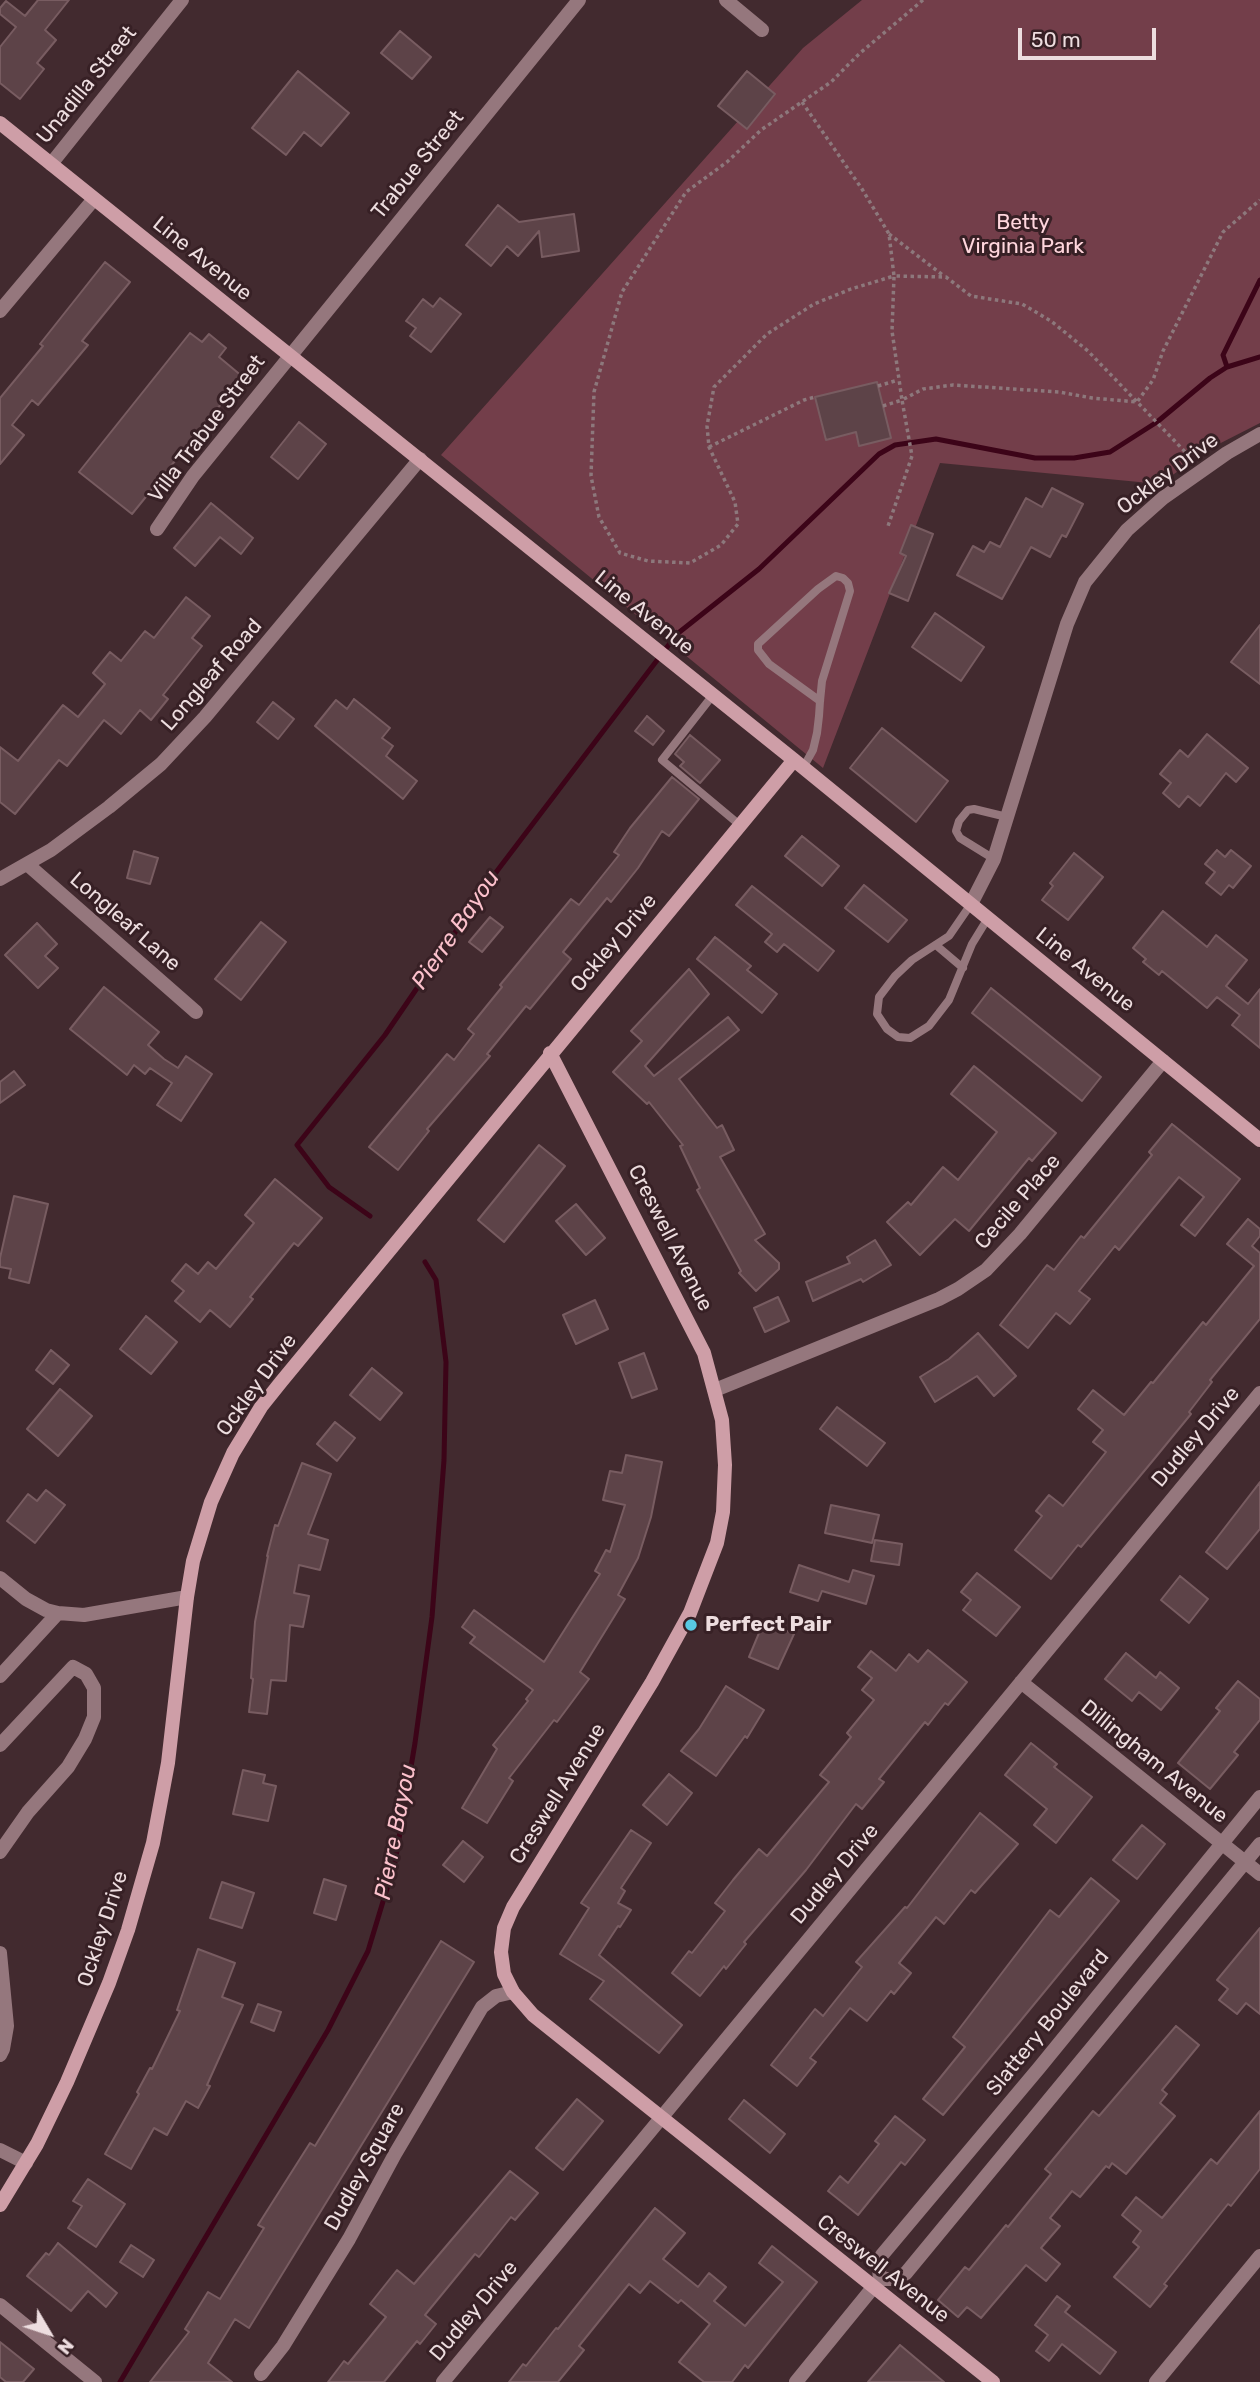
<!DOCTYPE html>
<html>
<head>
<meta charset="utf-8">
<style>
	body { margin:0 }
	#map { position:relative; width:1260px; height:2382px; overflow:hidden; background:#422a2f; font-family:Rubik,sans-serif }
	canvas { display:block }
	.north { position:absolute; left:14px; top:2298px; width:70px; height:70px; -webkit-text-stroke:5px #372025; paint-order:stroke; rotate:129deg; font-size:19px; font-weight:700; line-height:28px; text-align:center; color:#eddddf }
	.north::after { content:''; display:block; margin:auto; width:24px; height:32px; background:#eddddf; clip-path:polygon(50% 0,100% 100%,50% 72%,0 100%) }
	.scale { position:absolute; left:1018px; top:28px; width:138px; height:32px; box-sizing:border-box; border:4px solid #eddddf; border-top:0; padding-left:9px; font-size:21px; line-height:24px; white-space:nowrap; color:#eddddf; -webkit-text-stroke:5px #372025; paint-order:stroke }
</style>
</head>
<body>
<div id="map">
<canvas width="1260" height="2382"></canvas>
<div class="north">N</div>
<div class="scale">50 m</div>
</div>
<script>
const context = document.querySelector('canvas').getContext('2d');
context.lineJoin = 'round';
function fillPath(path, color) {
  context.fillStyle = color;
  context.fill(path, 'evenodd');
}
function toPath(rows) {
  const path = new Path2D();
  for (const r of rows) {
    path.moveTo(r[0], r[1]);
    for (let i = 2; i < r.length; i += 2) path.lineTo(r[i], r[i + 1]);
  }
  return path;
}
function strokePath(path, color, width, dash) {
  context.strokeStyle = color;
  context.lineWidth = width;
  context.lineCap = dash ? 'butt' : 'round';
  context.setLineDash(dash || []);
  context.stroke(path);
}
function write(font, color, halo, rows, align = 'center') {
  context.font = font + ' Rubik,sans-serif';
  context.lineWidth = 6;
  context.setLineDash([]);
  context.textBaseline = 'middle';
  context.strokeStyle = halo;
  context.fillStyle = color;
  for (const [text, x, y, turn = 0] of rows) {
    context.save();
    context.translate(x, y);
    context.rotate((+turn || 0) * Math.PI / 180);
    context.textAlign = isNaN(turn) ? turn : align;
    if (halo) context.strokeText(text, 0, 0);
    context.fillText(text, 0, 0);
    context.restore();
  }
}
const green = toPath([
	[862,0,1260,0,1260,423,1209,449,1160,484,940,463,823,768,441,455,803,48]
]);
const stream = toPath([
	[1227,367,1223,355,1260,280],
	[370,1216,329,1187,297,1145,385,1035,497,871,677,634,759,569,879,454,895,445,936,439,1035,458,1074,458,1110,452,1157,422,1210,378,1227,367,1260,357],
	[120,2382,328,2030,368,1951,395,1862,415,1743,432,1617,444,1460,446,1362,436,1280,425,1262]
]);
const building = toPath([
	[38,0,69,0,45,30,56,40,37,63,44,69,20,99,0,83,0,47,16,27,0,14,0,8,6,1,25,16,38,0],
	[400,31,431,57,412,79,381,53,400,31],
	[298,71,349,113,321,146,304,132,286,155,252,128,298,71],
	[747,71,775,94,747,129,718,106,747,71],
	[498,205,519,222,574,214,579,251,542,257,539,231,518,256,507,246,491,266,466,245,498,205],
	[105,262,130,282,82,341,88,345,38,405,32,400,12,425,24,435,0,464,0,398,43,346,40,344,105,262],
	[440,298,461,314,431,352,410,336,416,328,406,321,423,299,433,307,440,298],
	[190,333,202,342,209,334,226,348,219,357,243,377,132,514,79,472,190,333],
	[877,382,891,438,859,446,856,432,826,440,815,397,877,382],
	[299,422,326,444,298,479,271,457,299,422],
	[1052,488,1083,504,1066,537,1062,535,1050,557,1031,547,1002,599,957,575,973,546,984,552,990,542,1000,547,1026,498,1042,507,1052,488],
	[211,503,253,538,241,554,220,537,195,566,174,548,211,503],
	[911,525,933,534,908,601,889,593,906,556,900,553,911,525],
	[186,597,210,616,192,638,202,646,163,695,168,699,151,720,140,710,121,734,104,720,67,766,59,760,15,814,0,802,0,747,18,761,63,705,78,717,105,684,93,673,110,652,121,661,145,631,154,638,186,597],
	[935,613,984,647,961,681,912,647,935,613],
	[1260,625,1260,684,1231,662,1260,625],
	[354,699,390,728,382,738,393,746,386,756,417,781,403,799,315,726,336,700,347,709,354,699],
	[273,702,294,719,278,739,257,722,273,702],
	[647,716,664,731,653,745,635,731,647,716],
	[882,728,948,781,916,822,850,768,882,728],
	[1207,734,1248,768,1236,782,1226,773,1200,806,1188,796,1179,807,1163,793,1171,783,1160,774,1180,750,1188,757,1207,734],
	[690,735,720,760,700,783,680,766,684,762,675,754,690,735],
	[672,777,699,799,669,836,662,831,638,868,611,902,607,898,563,952,571,959,530,1009,526,1006,487,1054,490,1056,427,1129,429,1131,398,1170,369,1147,447,1054,454,1060,474,1034,468,1029,502,987,500,985,571,899,579,905,619,855,614,852,630,828,672,777],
	[802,836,839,866,822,886,785,856,802,836],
	[1217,850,1225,857,1231,850,1251,866,1233,888,1229,885,1221,895,1206,883,1215,872,1205,864,1217,850],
	[134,851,158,858,150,884,127,878,134,851],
	[1074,853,1103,877,1068,920,1042,900,1053,886,1050,883,1074,853],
	[864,885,907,920,888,942,845,908,864,885],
	[752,886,834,951,818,971,784,944,777,952,765,942,772,934,736,905,752,886],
	[1163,911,1207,947,1216,935,1247,960,1226,986,1248,1004,1260,989,1260,1048,1232,1025,1240,1015,1217,997,1207,1008,1162,971,1159,975,1143,962,1146,959,1133,948,1163,911],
	[490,917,503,927,482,952,469,942,490,917],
	[261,922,286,942,241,1000,215,979,261,922],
	[37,923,57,944,45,956,58,968,38,988,5,955,37,923],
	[715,937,751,966,747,970,777,994,762,1013,697,959,715,937],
	[689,969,709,994,645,1066,654,1076,728,1017,739,1030,679,1079,717,1128,722,1125,734,1150,720,1157,765,1234,755,1240,779,1263,779,1269,756,1291,739,1273,741,1271,697,1190,700,1188,680,1146,683,1145,649,1102,647,1104,613,1072,642,1041,631,1031,689,969],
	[104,987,159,1032,148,1045,164,1059,178,1068,186,1056,212,1074,181,1121,157,1105,172,1083,150,1068,145,1074,134,1065,127,1075,70,1029,104,987],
	[991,988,1101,1077,1082,1101,972,1013,991,988],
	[974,1066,1056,1133,1032,1161,1029,1158,969,1231,955,1219,920,1255,887,1222,908,1202,911,1205,943,1167,958,1180,997,1132,951,1094,974,1066],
	[14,1071,25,1085,0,1103,0,1082,14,1071],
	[1172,1124,1240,1179,1195,1236,1181,1225,1204,1197,1179,1177,1119,1250,1115,1246,1079,1291,1090,1299,1070,1324,1056,1313,1028,1348,1000,1325,1047,1265,1054,1270,1081,1236,1084,1238,1152,1155,1149,1152,1172,1124],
	[539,1145,565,1166,504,1242,478,1220,539,1145],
	[275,1179,322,1218,298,1246,294,1243,250,1297,253,1299,230,1327,210,1310,200,1322,175,1301,184,1291,172,1281,186,1264,198,1274,208,1262,216,1269,254,1223,245,1215,275,1179],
	[14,1196,48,1204,29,1283,9,1278,11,1269,0,1267,0,1258,14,1196],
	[576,1204,605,1238,586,1255,556,1221,576,1204],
	[1248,1219,1260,1229,1260,1236,1252,1246,1260,1253,1260,1319,1210,1380,1212,1382,1189,1412,1191,1414,1155,1458,1081,1547,1078,1545,1051,1579,1015,1550,1042,1516,1036,1511,1049,1495,1063,1506,1106,1452,1093,1442,1103,1430,1078,1409,1093,1390,1124,1415,1151,1382,1153,1383,1203,1322,1206,1325,1254,1266,1227,1244,1248,1219],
	[875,1240,891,1265,863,1282,861,1279,813,1301,806,1282,850,1263,847,1257,875,1240],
	[778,1297,789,1321,765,1332,754,1308,778,1297],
	[595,1300,608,1329,576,1344,563,1315,595,1300],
	[146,1316,177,1342,151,1374,120,1349,146,1316],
	[978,1333,1016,1376,994,1396,977,1376,935,1402,920,1377,949,1359,978,1333],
	[51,1350,69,1365,53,1384,36,1370,51,1350],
	[644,1353,657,1389,632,1398,619,1363,644,1353],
	[372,1368,402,1393,380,1420,350,1395,372,1368],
	[60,1389,92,1416,58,1456,27,1429,60,1389],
	[837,1407,885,1443,867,1466,820,1429,837,1407],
	[335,1422,355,1438,337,1461,317,1444,335,1422],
	[626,1455,662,1462,651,1517,638,1558,618,1595,625,1599,580,1672,589,1679,557,1722,554,1720,509,1778,513,1781,487,1823,462,1808,497,1749,493,1745,528,1701,526,1699,533,1690,470,1643,475,1637,462,1627,474,1610,544,1662,600,1574,595,1571,606,1550,610,1552,625,1505,603,1500,610,1471,622,1473,626,1455],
	[302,1463,331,1474,308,1534,328,1540,320,1570,299,1565,294,1593,309,1596,303,1627,290,1625,286,1681,271,1680,267,1714,249,1712,253,1679,251,1678,255,1622,268,1556,267,1556,275,1525,278,1526,302,1463],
	[1260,1482,1260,1529,1227,1569,1206,1552,1260,1482],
	[46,1490,65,1505,35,1543,7,1521,28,1494,37,1501,46,1490],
	[831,1505,879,1515,872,1543,825,1533,831,1505],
	[875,1540,902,1544,899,1565,871,1561,875,1540],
	[799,1565,849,1582,853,1570,874,1576,866,1604,822,1591,818,1601,790,1592,799,1565],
	[977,1573,1020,1607,996,1636,963,1610,971,1600,961,1592,977,1573],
	[1180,1576,1208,1599,1189,1623,1161,1600,1180,1576],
	[764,1621,794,1634,778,1669,749,1657,764,1621],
	[928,1650,967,1682,948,1705,945,1703,928,1725,925,1722,879,1779,884,1782,862,1809,856,1804,806,1870,744,1942,746,1944,726,1969,724,1966,700,1996,672,1973,689,1951,692,1953,725,1911,715,1903,733,1880,759,1849,767,1856,829,1782,820,1775,851,1737,847,1733,874,1700,862,1690,872,1678,858,1667,871,1651,896,1671,909,1654,918,1662,928,1650],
	[1126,1653,1156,1678,1160,1672,1179,1688,1161,1710,1139,1692,1132,1701,1105,1679,1126,1653],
	[1238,1681,1260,1699,1260,1720,1234,1752,1238,1755,1210,1789,1178,1763,1220,1711,1216,1708,1238,1681],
	[726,1686,764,1710,747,1738,745,1736,716,1776,681,1751,699,1729,726,1686],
	[1031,1743,1057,1764,1054,1767,1092,1797,1056,1843,1034,1825,1047,1809,1005,1775,1031,1743],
	[243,1770,265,1775,263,1783,276,1786,268,1821,233,1814,243,1770],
	[669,1774,692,1793,667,1825,643,1805,669,1774],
	[980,1813,1018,1844,975,1893,971,1890,944,1924,936,1917,899,1963,911,1973,894,1994,891,1991,867,2021,850,2008,810,2058,816,2062,797,2086,771,2065,815,2009,823,2016,862,1967,856,1962,905,1907,907,1908,980,1813],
	[1142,1825,1165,1844,1137,1879,1113,1860,1142,1825],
	[631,1830,651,1843,621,1888,625,1891,618,1903,631,1910,620,1927,618,1926,599,1955,682,2025,659,2053,590,1999,604,1981,560,1954,589,1908,581,1903,631,1830],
	[463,1841,483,1857,464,1882,443,1865,463,1841],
	[1091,1878,1119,1901,943,2115,923,2099,965,2047,953,2037,1050,1910,1059,1917,1091,1878],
	[324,1879,346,1886,336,1920,314,1913,324,1879],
	[222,1882,254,1893,242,1928,210,1918,222,1882],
	[1260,1928,1260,2014,1246,2003,1237,2014,1219,2000,1228,1989,1217,1980,1260,1928],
	[441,1941,474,1962,249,2328,235,2319,208,2363,232,2382,150,2382,189,2332,185,2329,208,2292,220,2299,264,2228,258,2225,310,2143,315,2146,441,1941],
	[198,1949,235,1963,222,1997,243,2005,207,2085,210,2086,198,2108,186,2101,167,2135,154,2128,131,2169,105,2154,139,2094,137,2092,150,2068,152,2069,180,2011,177,2010,198,1949],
	[258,2004,281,2012,274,2031,251,2022,258,2004],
	[1176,2026,1199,2045,1162,2090,1167,2094,1160,2103,1175,2116,1126,2174,1112,2163,1109,2168,1106,2166,1080,2197,1072,2191,1050,2218,1060,2226,1041,2248,1060,2264,1046,2281,1026,2265,981,2318,967,2307,958,2317,938,2300,965,2267,969,2270,1006,2225,1008,2227,1051,2174,1045,2169,1093,2111,1099,2116,1176,2026],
	[577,2099,603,2121,563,2170,536,2148,577,2099],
	[744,2100,785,2134,770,2153,729,2119,744,2100],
	[1260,2111,1260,2169,1231,2206,1228,2204,1164,2284,1167,2286,1150,2307,1114,2277,1139,2247,1133,2242,1141,2231,1122,2215,1136,2197,1162,2218,1211,2159,1217,2164,1260,2111],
	[895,2116,925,2140,905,2165,901,2162,858,2215,828,2191,840,2176,848,2183,879,2144,875,2141,895,2116],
	[510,2171,538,2193,515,2220,511,2217,479,2257,475,2254,425,2315,436,2324,420,2344,417,2341,384,2382,328,2382,344,2361,348,2364,386,2317,370,2304,397,2270,414,2284,510,2171],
	[88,2179,125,2204,96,2247,68,2228,82,2206,73,2201,88,2179],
	[655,2208,685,2233,663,2259,698,2287,709,2273,726,2287,714,2301,745,2326,783,2282,759,2263,772,2246,817,2282,748,2368,745,2365,732,2382,704,2382,679,2362,710,2324,681,2300,678,2303,650,2281,640,2293,629,2284,579,2346,584,2350,558,2382,509,2382,523,2364,526,2366,556,2328,558,2329,655,2208],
	[58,2243,117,2293,106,2307,88,2291,71,2311,27,2276,46,2253,49,2255,58,2243],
	[131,2245,154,2260,143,2277,120,2262,131,2245],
	[1057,2296,1070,2306,1065,2312,1116,2352,1100,2374,1062,2344,1049,2361,1036,2351,1048,2335,1035,2325,1057,2296],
	[0,2342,34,2369,23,2382,6,2382,0,2377,0,2342],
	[900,2345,944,2382,868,2382,900,2345]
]);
const path = toPath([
	[923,0,859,54,831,82,761,130,727,162,686,192,622,292,594,392,591,476,599,517,620,553,648,561,690,563,721,545,738,524,735,502,709,447,707,426,714,387,767,334,814,304,851,289,894,276,892,331,902,400,923,389,953,385,1059,392,1092,398,1137,402,1153,380,1163,351,1223,232,1260,200],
	[802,102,862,189,889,234,894,276,946,277,971,296,1022,304,1051,321,1088,351,1193,460],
	[889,234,944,276],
	[878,386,898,380],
	[883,406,902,400,912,456,887,529],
	[709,447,804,400,815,397]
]);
const lane = toPath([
	[713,695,662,760,741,826],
	[803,768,813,750,817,733,819,716,820,701,822,681,850,591,848,583,843,578,836,576,818,589,758,644,758,650,769,664,820,701],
	[994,859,960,838,956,831,959,821,968,810,974,809,1007,817],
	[971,904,949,936,912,960,895,976,879,997,877,1014,887,1029,898,1037,910,1038,929,1026,949,1000,972,944,988,918],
	[937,946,963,968]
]);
const street = toPath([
	[726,0,762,30],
	[51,164,182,0],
	[0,311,94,199],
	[157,529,193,476,579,0],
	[27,864,196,1012],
	[0,879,51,850,109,807,161,764,205,717,420,459],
	[971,904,994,859,1067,624,1085,582,1127,530,1163,498,1227,453,1260,434],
	[715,1390,939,1299,958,1289,986,1270,1020,1234,1163,1061],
	[0,1578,26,1599,46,1610,58,1613],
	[0,1676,58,1613,84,1615,187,1597],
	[1021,1682,1260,1874],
	[0,1745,73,1667,86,1674,94,1688,94,1717,85,1739,68,1767,28,1812,0,1852],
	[0,1953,7,2026,3,2049,0,2055],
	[0,2150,26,2163],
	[880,2279,895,2279,906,2273,1260,1844],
	[0,2305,95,2382],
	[261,2374,283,2346,349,2239,395,2154,482,2007,496,1996,513,1992],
	[443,2382,1260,1393],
	[796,2382,880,2279,879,2269,882,2255,1039,2068,1260,1797],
	[1156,2382,1260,2256]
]);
const secondary = toPath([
	[0,123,794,760,1260,1140],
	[550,1053,704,1353,722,1420,725,1465,723,1512,717,1543,690,1613,652,1682,513,1907,504,1928,501,1952,504,1974,513,1992,533,2015,993,2382],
	[0,2205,37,2144,67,2082,109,1983,128,1930,153,1843,168,1763,187,1597,193,1561,211,1502,233,1453,261,1407,281,1382,794,760]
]);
const markers = [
	[691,1625,7,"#58c9e3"]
];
const streetNames = [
	["Unadilla Street",87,85,-51],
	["Trabue Street",418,165,-51],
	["Line Avenue",202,259,39],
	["Villa Trabue Street",207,429,-53],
	["Ockley Drive",1168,474,-37],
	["Line Avenue",644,613,39],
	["Longleaf Road",212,675,-49],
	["Longleaf Lane",125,922,41],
	["Ockley Drive",614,943,-50],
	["Line Avenue",1085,970,39],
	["Cecile Place",1018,1202,-49],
	["Creswell Avenue",670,1238,63],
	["Ockley Drive",257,1385,-54],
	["Dudley Drive",1196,1437,-50],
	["Dillingham Avenue",1154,1762,39],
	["Creswell Avenue",558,1794,-58],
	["Dudley Drive",835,1874,-50],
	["Ockley Drive",103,1929,-72],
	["Slattery Boulevard",1048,2023,-51],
	["Dudley Square",365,2167,-61],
	["Creswell Avenue",883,2269,38],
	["Dudley Drive",474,2311,-50]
];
const parkNames = [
	["Betty",1023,223],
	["Virginia Park",1023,247]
];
const poiNames = [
	["Perfect Pair",705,1625]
];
const waterNames = [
	["Pierre Bayou",456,930,-56],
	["Pierre Bayou",396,1832,-79]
];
fillPath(green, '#733e4a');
strokePath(stream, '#3c0418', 5);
fillPath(building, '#5d4348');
strokePath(building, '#785c61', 2);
strokePath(path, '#8d787c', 3.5, [3.5, 3.5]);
strokePath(lane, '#95777d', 8);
strokePath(street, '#95777d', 14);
strokePath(secondary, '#ce9ea7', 14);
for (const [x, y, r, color] of markers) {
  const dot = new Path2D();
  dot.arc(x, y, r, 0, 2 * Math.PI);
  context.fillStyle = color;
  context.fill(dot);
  strokePath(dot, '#372025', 2.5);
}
write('21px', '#eddddf', '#372025', streetNames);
write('21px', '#ffd6dd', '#372025', parkNames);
write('bold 21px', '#eddddf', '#372025', poiNames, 'left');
write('italic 23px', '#fcc1cc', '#372025', waterNames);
</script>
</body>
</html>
